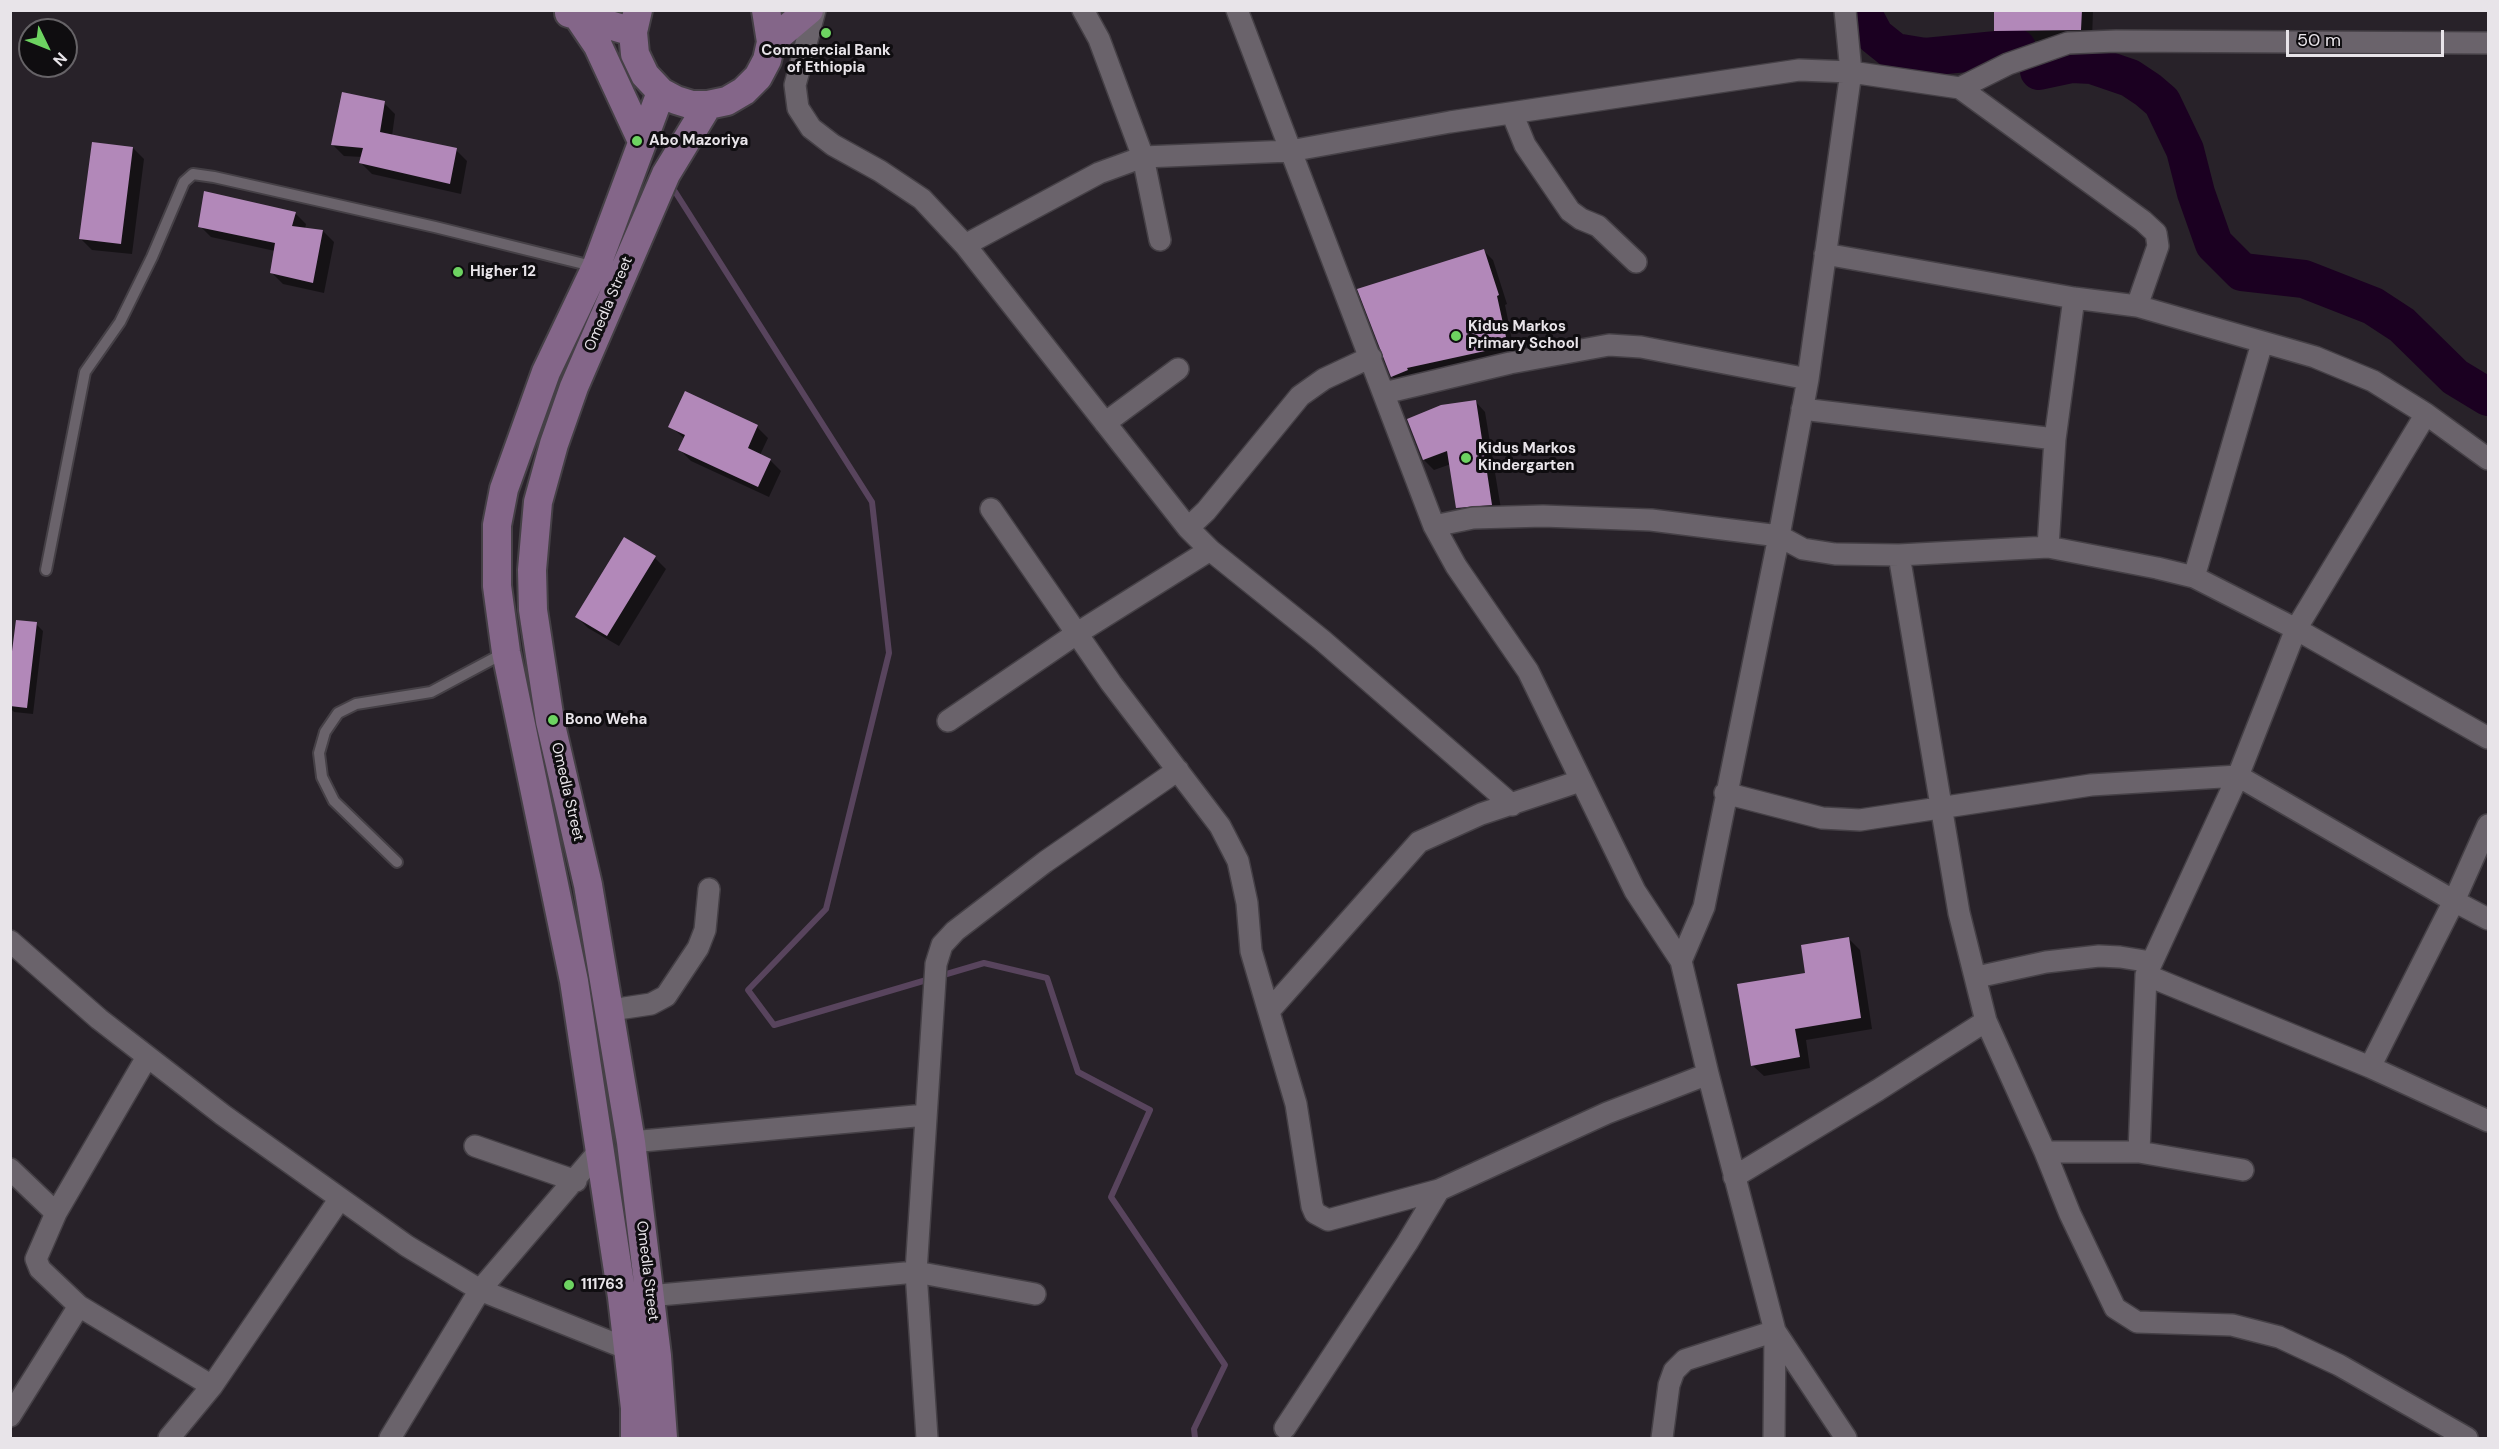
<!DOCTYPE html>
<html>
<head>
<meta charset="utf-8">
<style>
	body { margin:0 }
	#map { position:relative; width:2499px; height:1449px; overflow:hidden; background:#282229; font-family:"DM Sans",sans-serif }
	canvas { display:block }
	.frame { position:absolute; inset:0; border:12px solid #e8e4e9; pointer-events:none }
	.north { position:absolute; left:18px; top:18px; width:60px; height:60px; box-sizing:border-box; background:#0f0d10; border:2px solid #666367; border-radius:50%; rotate:133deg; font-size:16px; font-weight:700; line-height:24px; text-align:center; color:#e8e4e9 }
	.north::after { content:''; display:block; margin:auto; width:21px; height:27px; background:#6dd361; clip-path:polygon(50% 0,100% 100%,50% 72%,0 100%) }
	.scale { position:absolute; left:2286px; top:30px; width:158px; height:27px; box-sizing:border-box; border:3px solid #e8e4e9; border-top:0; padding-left:8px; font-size:18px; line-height:21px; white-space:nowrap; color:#e8e4e9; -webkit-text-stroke:4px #0f0d10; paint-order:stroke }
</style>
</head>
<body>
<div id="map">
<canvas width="2499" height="1449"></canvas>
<div class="frame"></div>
<div class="north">N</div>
<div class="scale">50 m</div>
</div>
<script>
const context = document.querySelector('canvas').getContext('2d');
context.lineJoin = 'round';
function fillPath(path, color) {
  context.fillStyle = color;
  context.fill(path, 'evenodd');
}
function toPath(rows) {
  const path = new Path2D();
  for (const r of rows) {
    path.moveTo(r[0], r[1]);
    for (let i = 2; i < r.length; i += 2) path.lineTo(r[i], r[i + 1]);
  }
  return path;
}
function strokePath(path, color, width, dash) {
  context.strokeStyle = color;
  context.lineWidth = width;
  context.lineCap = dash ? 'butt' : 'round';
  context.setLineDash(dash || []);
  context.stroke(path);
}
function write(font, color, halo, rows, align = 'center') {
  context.font = font + ' "DM Sans",sans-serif';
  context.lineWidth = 6;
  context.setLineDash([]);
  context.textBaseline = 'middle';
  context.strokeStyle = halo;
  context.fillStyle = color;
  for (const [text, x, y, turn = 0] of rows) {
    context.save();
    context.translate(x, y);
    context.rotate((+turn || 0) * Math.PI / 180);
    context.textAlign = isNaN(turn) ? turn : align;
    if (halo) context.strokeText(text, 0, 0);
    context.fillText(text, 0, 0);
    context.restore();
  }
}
const shadow = toPath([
	[1996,10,2093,10,2092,40,2006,42,1995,31],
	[384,103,395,114,392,136,456,150,467,161,461,194,372,174,361,163,362,157,344,156,333,145],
	[133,148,144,159,132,254,92,250,81,239],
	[295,213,306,224,305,229,323,231,334,242,324,293,283,284,272,273,275,251,211,237,200,226],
	[1484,251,1493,260,1507,304,1505,305,1515,355,1401,385,1392,376],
	[685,393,757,427,768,438,760,455,770,460,781,471,769,497,691,461,680,450,685,439,670,426],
	[1475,401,1485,412,1502,515,1468,518,1458,508,1451,464,1434,470,1424,460],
	[655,558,666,569,619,646,588,628,577,617],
	[36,624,43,631,33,714,14,712,10,708,10,679],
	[1849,939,1860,950,1872,1029,1806,1040,1810,1068,1764,1076,1752,1065,1806,974]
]);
const stream = toPath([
	[674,190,872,502,889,653,826,909,748,990,774,1025,984,963,1047,978,1078,1072,1150,1110,1111,1197,1225,1365,1194,1429,1195,1438]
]);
const river = toPath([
	[1861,10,1875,36,1895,52,1925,57,2017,48],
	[2039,71,2072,64,2092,65,2130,78,2148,90,2162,102,2185,150,2196,193,2214,244,2242,272,2304,279,2373,306,2402,325,2455,377,2488,397]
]);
const building = toPath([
	[1994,10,2082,10,2081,30,1994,31],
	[342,92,385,101,380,132,457,148,450,184,359,163,363,148,331,145],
	[92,142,133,147,121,244,79,239],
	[204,191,296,212,292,226,323,230,313,283,270,273,275,243,198,227],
	[1484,249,1499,295,1497,296,1508,346,1407,368,1408,370,1391,377,1357,289],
	[685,391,758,425,748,448,771,459,758,487,678,450,685,435,668,427],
	[1476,400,1492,505,1456,508,1447,451,1423,460,1407,419,1441,405],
	[624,537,656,556,607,636,575,617],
	[16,620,37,622,27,708,10,706,10,667],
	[1849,937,1861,1018,1795,1029,1800,1057,1751,1066,1737,984,1805,973,1801,945]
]);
const lane = toPath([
	[46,570,85,372,120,322,152,257,184,182,193,174,214,177,435,227,596,267],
	[397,862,334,801,322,777,319,753,325,732,338,713,356,704,431,692,504,653]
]);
const street = toPath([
	[815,10,795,85,798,108,811,128,833,145,880,171,922,199,965,245,1188,528,1210,550,1322,640,1512,805],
	[1083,10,1099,39,1143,157,1160,240],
	[1237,10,1434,526,1456,566,1528,671,1635,891,1681,961],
	[1960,88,2143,221,2156,233,2158,246,2137,306],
	[1512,113,1525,145,1570,211,1581,219,1598,226,1636,262],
	[965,245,1099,173,1143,157,1290,151,1450,122,1799,70,1851,72,1960,88,2008,64,2068,43,2116,41,2488,43],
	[1825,254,2074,298,2137,306,2315,357,2373,381,2426,414,2488,459],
	[1384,393,1510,363,1609,345,1641,347,1808,379],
	[1802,409,2055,439],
	[1105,423,1178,369],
	[991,509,1111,683,1220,826,1238,861,1247,903,1251,951,1296,1104,1312,1206,1315,1213,1328,1220,1439,1190],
	[1434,526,1473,518,1543,516,1651,520,1779,536,1803,549,1835,554,1899,555,2048,547,2157,568,2194,577,2296,629,2488,738],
	[1188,528,1206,511,1300,396,1324,379,1371,357],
	[2048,547,2055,439,2074,298],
	[1899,555,1959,913,1986,1021,2045,1152,2139,1152,2243,1170],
	[2194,577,2262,343],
	[948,721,1076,634,1210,550],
	[1725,793,1822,818,1860,820,2091,785,2238,776,2454,901,2488,919],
	[10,941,99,1019,223,1115,407,1246,480,1290,390,1438],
	[2146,975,2370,1067,2488,1121],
	[1977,977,2046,962,2099,956,2120,957,2151,962],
	[611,1010,651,1004,666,996,698,948,705,930,709,889],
	[1269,1011,1419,842,1481,814,1580,781],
	[2370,1067,2454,901,2488,825],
	[631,1142,926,1115],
	[475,1146,576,1181],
	[599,1151,480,1290,628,1349],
	[2045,1152,2070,1214,2115,1308,2137,1322,2232,1325,2279,1337,2339,1365,2467,1438],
	[2139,1152,2146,975,2238,776,2296,629,2426,414],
	[10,1169,56,1213,36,1259,40,1269,79,1306,212,1386,169,1438],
	[1734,1177,1878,1090,1986,1021],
	[56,1213,147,1057],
	[637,1297,916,1272,1035,1294],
	[212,1386,339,1200],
	[10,1416,79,1306],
	[1285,1428,1407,1243,1439,1190,1607,1113,1708,1074],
	[927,1438,916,1272,936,964,942,945,955,931,1045,862,1178,770],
	[1662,1438,1669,1385,1674,1371,1685,1360,1775,1331,1846,1438],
	[1774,1438,1775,1331,1708,1074,1681,961,1704,907,1779,536,1808,379,1851,72,1845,10]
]);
const secondary = toPath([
	[638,10,633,32,635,54,645,75,661,92,676,100,692,105,708,105,727,101,744,91,758,77,767,60,771,42,766,10],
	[569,13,633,32],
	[577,15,598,46,642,141],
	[771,42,809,10],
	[635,1438,635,1408,622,1297,574,981,506,652,497,586,497,525,504,489,546,372,596,267,661,92],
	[663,1438,657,1356,631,1142,588,885,550,721,533,610,532,570,538,502,554,444,574,387,666,174,708,105]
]);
const markers = [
	[826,33,6,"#6dd361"],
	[637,141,6,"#6dd361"],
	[458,272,6,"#6dd361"],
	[1456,336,6,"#6dd361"],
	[1466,458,6,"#6dd361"],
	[553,720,6,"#6dd361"],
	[569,1285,6,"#6dd361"]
];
const poiNames = [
	["Commercial Bank",826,51,"center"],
	["of Ethiopia",826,68,"center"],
	["Abo Mazoriya",649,141],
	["Higher 12",470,272],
	["Kidus Markos",1468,327],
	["Primary School",1468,344],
	["Kidus Markos",1478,449],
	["Kindergarten",1478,466],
	["Bono Weha",565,720],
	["111763",581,1285]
];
const streetNames = [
	["Omedla Street",609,304,-67],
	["Omedla Street",567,792,77],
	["Omedla Street",647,1271,83]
];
fillPath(shadow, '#0007');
strokePath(stream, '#58445d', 6);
strokePath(river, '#1b0021', 38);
fillPath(building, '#b288b9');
strokePath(lane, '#454046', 14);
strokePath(street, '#454046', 24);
strokePath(secondary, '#454046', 32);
strokePath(lane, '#6a636b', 10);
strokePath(street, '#6a636b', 21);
strokePath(secondary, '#846689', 28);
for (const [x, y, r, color] of markers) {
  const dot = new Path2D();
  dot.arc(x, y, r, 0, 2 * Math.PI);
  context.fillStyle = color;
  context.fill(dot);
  strokePath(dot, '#0f0d10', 2);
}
write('bold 15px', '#e8e4e9', '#0f0d10', poiNames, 'left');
write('15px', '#e8e4e9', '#0f0d10', streetNames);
</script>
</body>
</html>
